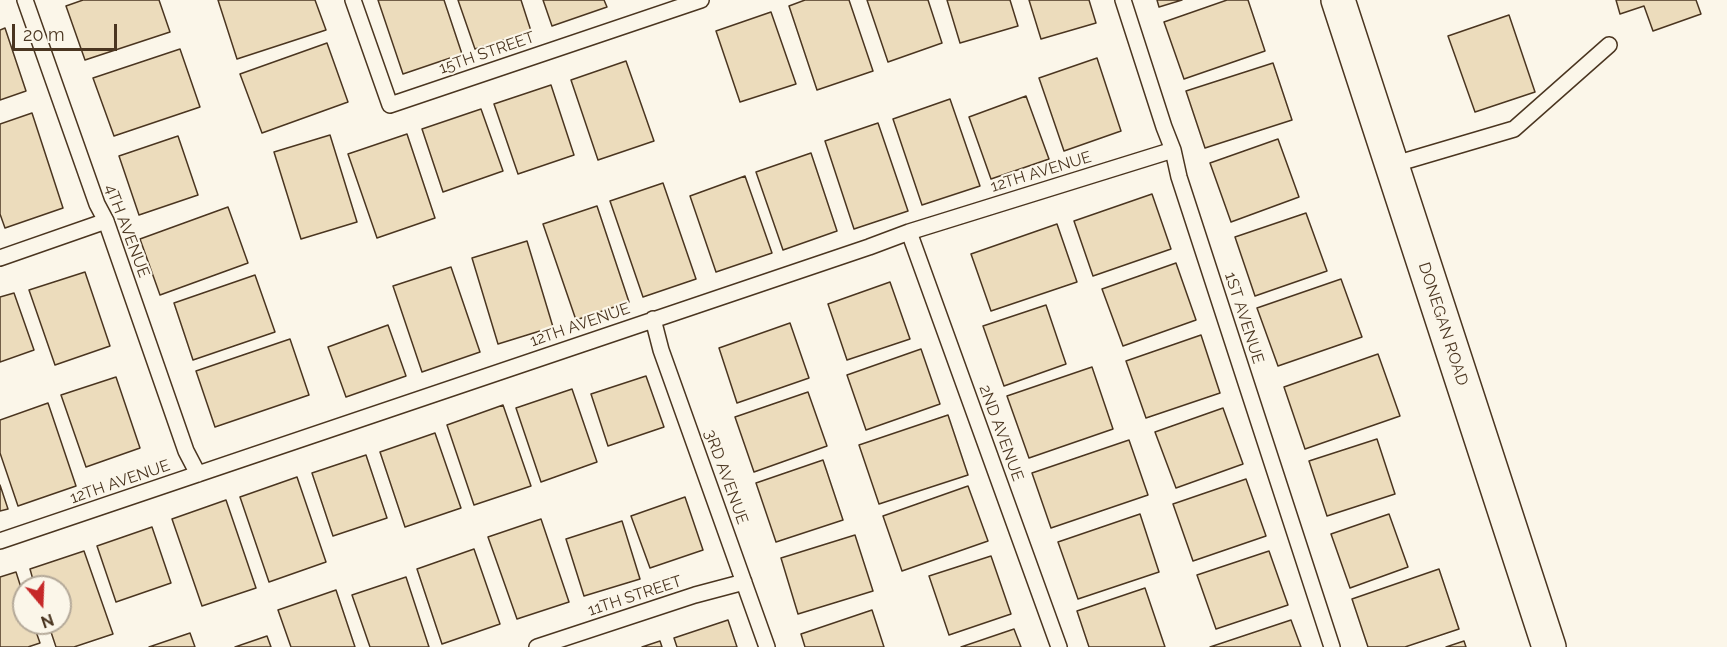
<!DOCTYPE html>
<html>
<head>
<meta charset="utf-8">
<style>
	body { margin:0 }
	#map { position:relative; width:1727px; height:647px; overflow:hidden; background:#fbf6e9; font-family:Raleway,sans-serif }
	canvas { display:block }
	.north { position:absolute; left:12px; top:575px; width:60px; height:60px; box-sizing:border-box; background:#fbf6e9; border:2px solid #b4a999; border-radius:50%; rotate:161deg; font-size:16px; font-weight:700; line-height:24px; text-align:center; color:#4a3520 }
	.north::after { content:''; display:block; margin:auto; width:21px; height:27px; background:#c62828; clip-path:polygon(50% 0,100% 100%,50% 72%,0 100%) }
	.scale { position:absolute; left:12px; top:24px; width:105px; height:27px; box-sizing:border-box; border:3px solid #4a3520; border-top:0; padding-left:8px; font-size:18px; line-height:21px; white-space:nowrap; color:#4a3520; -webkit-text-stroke:4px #fbf6e9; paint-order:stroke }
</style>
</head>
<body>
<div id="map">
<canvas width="1727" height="647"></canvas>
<div class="north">N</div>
<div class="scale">20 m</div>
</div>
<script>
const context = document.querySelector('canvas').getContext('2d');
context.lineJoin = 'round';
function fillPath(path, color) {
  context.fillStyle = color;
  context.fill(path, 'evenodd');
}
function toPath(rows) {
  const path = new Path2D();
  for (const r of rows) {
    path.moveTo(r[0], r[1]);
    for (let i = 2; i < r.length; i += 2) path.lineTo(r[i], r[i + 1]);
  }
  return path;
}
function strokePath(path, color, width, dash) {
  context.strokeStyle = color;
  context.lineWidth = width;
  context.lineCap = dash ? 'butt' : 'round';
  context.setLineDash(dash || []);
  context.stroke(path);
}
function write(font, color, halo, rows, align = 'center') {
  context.font = font + ' Raleway,sans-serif';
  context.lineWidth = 4.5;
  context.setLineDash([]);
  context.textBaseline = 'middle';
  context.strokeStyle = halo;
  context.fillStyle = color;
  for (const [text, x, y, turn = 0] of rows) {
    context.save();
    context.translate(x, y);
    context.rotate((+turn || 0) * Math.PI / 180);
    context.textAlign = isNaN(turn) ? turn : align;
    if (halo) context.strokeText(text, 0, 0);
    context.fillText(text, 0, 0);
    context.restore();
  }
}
const building = toPath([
	[83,0,159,0,170,32,85,60,66,6,83,0],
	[218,0,315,0,326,30,237,59,218,0],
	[378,0,444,0,462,54,403,74,378,0],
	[458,0,521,0,531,31,475,49,458,0],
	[543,0,604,0,607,7,552,26,543,0],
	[805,0,849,0,873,71,817,90,789,6,805,0],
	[867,0,928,0,942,43,888,62,867,0],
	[947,0,1010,0,1018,26,960,43,947,0],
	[1029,0,1089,0,1096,23,1041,39,1029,0],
	[1157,0,1182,0,1159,7,1157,0],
	[1227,0,1248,0,1265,51,1184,79,1164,22,1227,0],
	[1616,0,1696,0,1701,14,1653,31,1644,6,1620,14,1616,0],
	[771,12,796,84,740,102,716,31,771,12],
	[1509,15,1535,92,1475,112,1448,36,1509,15],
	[5,28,26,91,0,100,0,30,5,28],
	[327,43,348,102,262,133,240,74,327,43],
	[180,49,200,107,114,136,93,78,180,49],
	[1097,58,1121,131,1064,151,1039,78,1097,58],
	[626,61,654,141,598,160,571,80,626,61],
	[1273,63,1292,120,1205,148,1186,91,1273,63],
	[551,85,574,155,518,174,494,104,551,85],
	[1026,96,1049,159,991,179,969,117,1026,96],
	[950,99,980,186,922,205,893,119,950,99],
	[481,109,503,171,443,192,422,129,481,109],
	[32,113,63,208,5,228,0,214,0,124,32,113],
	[878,123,908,211,854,229,825,141,878,123],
	[407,134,435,218,377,238,348,154,407,134],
	[330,135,357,222,301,239,274,152,330,135],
	[178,136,198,195,139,215,119,156,178,136],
	[1278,139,1299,197,1231,222,1210,163,1278,139],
	[811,153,837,231,783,250,756,172,811,153],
	[745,176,772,253,716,272,690,196,745,176],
	[663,183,696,279,643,297,610,201,663,183],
	[1152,194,1171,249,1093,276,1074,221,1152,194],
	[597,206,629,302,576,320,543,224,597,206],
	[228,207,248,263,160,295,140,239,228,207],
	[1306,213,1327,271,1255,296,1235,237,1306,213],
	[1057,224,1077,282,991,311,971,254,1057,224],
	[527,241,553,327,498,344,472,258,527,241],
	[1176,263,1196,320,1123,346,1102,289,1176,263],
	[451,267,480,352,422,372,393,286,451,267],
	[85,272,110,346,55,365,29,290,85,272],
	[255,275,275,332,193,360,174,303,255,275],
	[1341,279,1362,337,1278,366,1257,308,1341,279],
	[890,282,910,339,847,360,828,304,890,282],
	[14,293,34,350,0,362,0,297,14,293],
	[1046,305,1066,364,1004,386,983,326,1046,305],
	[790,323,809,378,737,403,719,348,790,323],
	[388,325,406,376,346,397,328,347,388,325],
	[1201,335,1220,393,1146,418,1126,361,1201,335],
	[290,339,309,395,215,427,196,371,290,339],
	[921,349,940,404,866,430,847,375,921,349],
	[1378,354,1400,416,1305,449,1284,387,1378,354],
	[1092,367,1113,429,1029,458,1007,396,1092,367],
	[646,376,664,427,608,446,591,394,646,376],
	[116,377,140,448,86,467,61,395,116,377],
	[572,389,597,462,541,482,516,408,572,389],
	[808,392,827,446,754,472,735,417,808,392],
	[48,403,76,486,18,506,0,453,0,420,48,403],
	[503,405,531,486,474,505,447,425,503,405],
	[1223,408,1243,464,1176,488,1155,432,1223,408],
	[948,415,968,475,879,504,859,445,948,415],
	[435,433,461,508,405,527,380,452,435,433],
	[1377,439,1395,494,1327,516,1309,461,1377,439],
	[1129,440,1148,495,1051,528,1032,473,1129,440],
	[366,455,387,518,333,536,312,473,366,455],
	[823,460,843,520,776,542,756,483,823,460],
	[297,477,326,562,269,582,240,497,297,477],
	[1246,479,1266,536,1193,561,1173,504,1246,479],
	[0,485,8,509,0,511,0,485],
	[968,486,988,541,902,571,883,516,968,486],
	[685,497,703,550,650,568,631,516,685,497],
	[226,500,256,588,202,606,172,519,226,500],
	[1140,514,1159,572,1078,599,1058,542,1140,514],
	[1389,514,1408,567,1350,588,1331,534,1389,514],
	[541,519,569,602,517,619,488,537,541,519],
	[622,521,640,579,584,596,566,539,622,521],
	[152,527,171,583,116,602,97,546,152,527],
	[855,535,873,591,798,614,781,558,855,535],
	[474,549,500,624,442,644,417,569,474,549],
	[84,551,113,634,74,647,56,647,48,623,60,623,60,587,35,587,30,569,84,551],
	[1269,551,1288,605,1216,629,1197,575,1269,551],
	[991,556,1011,614,949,635,929,576,991,556],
	[1439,569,1459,629,1405,647,1368,647,1352,599,1439,569],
	[16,572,24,597,24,623,33,623,40,643,28,647,0,647,0,577,16,572],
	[406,577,429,647,370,647,352,595,406,577],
	[1145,588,1165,647,1089,647,1077,611,1145,588],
	[336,590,355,647,291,647,278,610,336,590],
	[872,610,884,647,805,647,801,634,872,610],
	[728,620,737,647,677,647,674,638,728,620],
	[1291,620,1301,647,1210,647,1291,620],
	[1014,629,1021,647,961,647,1014,629],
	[190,633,195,647,149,647,190,633],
	[267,636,271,647,235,647,267,636],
	[660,641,662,647,642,647,660,641],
	[1464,641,1466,647,1446,647,1464,641]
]);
const lane = toPath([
	[25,0,97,204,106,221,186,451,198,474],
	[353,0,390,105,701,0],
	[1123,0,1164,127,1173,150,1179,177,1332,647],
	[1392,165,1514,129,1609,45],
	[909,232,1059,647],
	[0,258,106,221],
	[653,319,661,350,767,647],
	[0,541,869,247,909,232,1173,150],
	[537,647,695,595,744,582]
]);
const secondary = toPath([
	[1338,0,1549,647]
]);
const streetNames = [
	["15TH STREET",487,53,-19],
	["12TH AVENUE",1041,172,-17],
	["4TH AVENUE",127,231,69],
	["1ST AVENUE",1244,318,72],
	["DONEGAN ROAD",1443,324,72],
	["12TH AVENUE",580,325,-19],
	["2ND AVENUE",1001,433,70],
	["3RD AVENUE",726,477,70],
	["12TH AVENUE",120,482,-19],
	["11TH STREET",635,596,-18]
];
fillPath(building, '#ecdcbc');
strokePath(building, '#4a3520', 1.5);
strokePath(lane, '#4a3520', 18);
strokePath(secondary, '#4a3520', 36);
strokePath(lane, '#fbf6e9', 15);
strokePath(secondary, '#fbf6e9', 33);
write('16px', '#4a3520', '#fbf6e9', streetNames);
</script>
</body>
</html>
